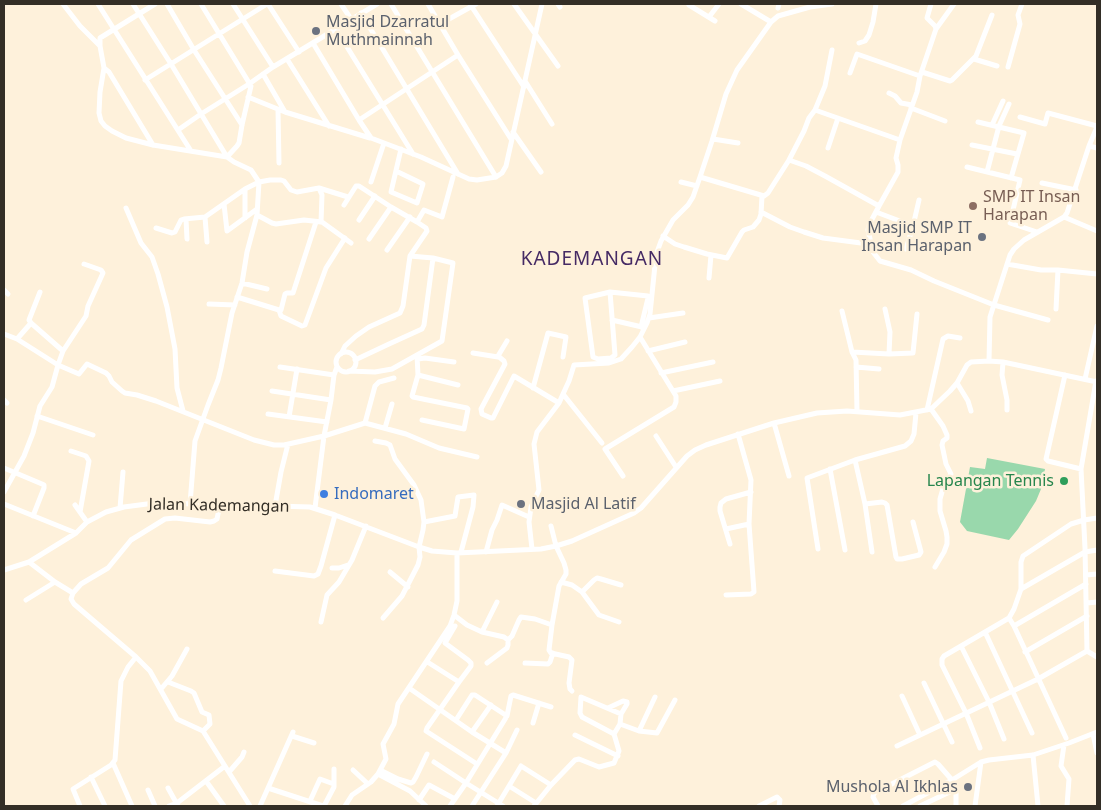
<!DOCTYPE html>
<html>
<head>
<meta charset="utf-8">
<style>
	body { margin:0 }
	#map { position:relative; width:1101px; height:810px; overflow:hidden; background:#fef1db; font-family:"Noto Sans",sans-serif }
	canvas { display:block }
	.frame { position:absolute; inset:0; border:5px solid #332e26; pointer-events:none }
</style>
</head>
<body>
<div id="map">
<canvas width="1101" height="810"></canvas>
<div class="frame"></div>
</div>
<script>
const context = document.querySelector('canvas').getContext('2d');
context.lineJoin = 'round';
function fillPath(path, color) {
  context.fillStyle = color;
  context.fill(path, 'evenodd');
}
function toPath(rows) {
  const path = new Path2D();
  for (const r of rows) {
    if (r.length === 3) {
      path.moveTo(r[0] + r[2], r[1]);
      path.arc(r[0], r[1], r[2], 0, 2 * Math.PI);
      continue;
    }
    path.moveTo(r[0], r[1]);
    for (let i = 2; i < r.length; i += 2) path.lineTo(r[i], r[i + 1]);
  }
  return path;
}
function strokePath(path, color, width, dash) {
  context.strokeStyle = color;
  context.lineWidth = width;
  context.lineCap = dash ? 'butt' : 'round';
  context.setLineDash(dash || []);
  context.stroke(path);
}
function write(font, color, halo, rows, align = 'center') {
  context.font = font + ' "Noto Sans",sans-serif';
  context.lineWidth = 5;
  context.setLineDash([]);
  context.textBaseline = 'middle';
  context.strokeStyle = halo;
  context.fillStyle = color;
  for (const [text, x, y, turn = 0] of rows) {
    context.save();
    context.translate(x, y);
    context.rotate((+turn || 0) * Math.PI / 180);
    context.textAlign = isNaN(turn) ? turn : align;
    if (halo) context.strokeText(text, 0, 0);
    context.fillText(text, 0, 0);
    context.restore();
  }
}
const green = toPath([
	[987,458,1045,469,1041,489,1036,501,1018,529,1009,540,967,531,960,522,970,467,985,469]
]);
const street = toPath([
	[63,4,80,26,100,46],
	[98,4,191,151],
	[133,4,171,64,227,157,234,162,251,170,259,182,257,215,247,252,242,283,232,313,221,368,218,380,208,405,195,441,190,504],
	[155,4,100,38,100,46,104,68,100,92,99,113,101,121,105,126,112,131,126,138,153,145,227,157,237,146,239,143,242,125,251,86,201,4],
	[167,4,194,50,242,125],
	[233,4,273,67],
	[268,4,299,52],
	[341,4,351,19],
	[391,4,496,177],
	[428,4,458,55,511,139],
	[470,4,524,87],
	[514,4,558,66],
	[558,4,560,7],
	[741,4,771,22],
	[931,4,927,18,935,26,936,29,920,76,917,92,900,140,896,158,898,165,898,172,879,206,869,225,868,230,873,252,880,261,911,270,934,281,994,305,1048,320],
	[689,5,715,21],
	[778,8,779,4],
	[361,13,458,174],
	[709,17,719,4],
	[440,24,476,4],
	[336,29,413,154],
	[936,29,954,4],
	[313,43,359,120],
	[859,43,865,41,869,35,873,22,876,4],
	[458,55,359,120,371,138,421,157,469,179,477,180,496,177,502,173,506,166,542,4],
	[287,59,329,126],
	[974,59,997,66],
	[1008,67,1020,24,1018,15,1022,4],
	[104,68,109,72,153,145],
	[922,72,950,81,952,80,976,56,992,15],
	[850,73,857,54,920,76],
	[263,74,285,112],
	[145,80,267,4],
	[525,81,552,124],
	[889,93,895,96,901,103,912,105],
	[248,97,285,112,370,138],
	[911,108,945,121],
	[278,110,279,163],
	[815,110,900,140],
	[1020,117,1045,124,1048,113,1097,126],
	[978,122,1024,133,1011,178],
	[992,125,1003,101],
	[178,130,201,114,249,84,273,67,377,4],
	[513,132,541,172],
	[713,139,738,143],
	[972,145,1017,154],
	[1089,146,1097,148],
	[828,148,838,118],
	[789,160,804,131,809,118,815,110,825,86,832,50],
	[967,167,1020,180,1010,223,1037,232],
	[396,171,423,184,417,203,391,192,401,149],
	[987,172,999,126,1009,104],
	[700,177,764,196,768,193,789,160,806,166,825,176,879,206],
	[371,182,384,143],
	[681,182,697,186],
	[1042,183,1076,190],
	[319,188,322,195,321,222],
	[245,189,245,218],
	[224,204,227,231,257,209],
	[126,208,141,243,152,257,158,274,167,307,175,349,177,388,183,411],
	[761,212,790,227,804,232,823,238,861,243,869,238],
	[876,212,913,226,919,200],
	[257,215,272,223,276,224,304,220,322,222,351,243],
	[205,217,207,242],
	[1064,217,1097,231],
	[186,219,187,239],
	[359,220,375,196],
	[417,222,424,210,442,217,453,177],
	[156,228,172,233,175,232,181,220,184,219,205,217,245,189,259,182,270,180,281,180,284,181,291,190,297,192,319,188,348,197],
	[663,236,675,244,684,247,707,254,727,258,742,232,744,230,753,227,759,220,761,214,762,196],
	[369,239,391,207],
	[906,249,913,226],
	[387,250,410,217],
	[1007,264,1041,270,1058,270,1097,274],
	[709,278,711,255],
	[242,283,267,289],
	[4,290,8,294],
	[40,292,29,320,31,323,63,351],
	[610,292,615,355,611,358,598,359,593,357,585,298,610,292,648,296,648,298,641,327],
	[237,297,279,310,281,310,285,294,287,293,293,293,316,222],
	[209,304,235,305],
	[885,309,890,332,889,354],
	[1056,309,1058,270],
	[279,310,281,316,302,326,305,325,326,268,345,238],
	[842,311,852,352,856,360,857,411],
	[649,318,683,313],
	[612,320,642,327],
	[4,334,17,339,31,323],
	[17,339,58,365,79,374,87,364,106,373,109,376,112,382,122,391,125,393,137,395,156,401,254,440,274,445,284,445,324,436,365,423,406,434,439,448,477,457],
	[507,341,498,356,504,361,505,364,481,409,482,414,491,418,493,418,514,376,559,403],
	[648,351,685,342],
	[852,352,889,354,913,353,917,314],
	[346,362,10],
	[473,353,498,357],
	[341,354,345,346,356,336,369,327,400,313,403,306,410,256,427,231,426,228,417,222,391,207,359,186,356,186,344,205],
	[417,355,418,375,412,396,413,397,467,408,468,409,464,429,422,420],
	[418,359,425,358,454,362],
	[355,360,389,344,422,329,424,325,433,258],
	[989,361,990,317,1010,255,1014,249,1024,240,1064,217,1067,213,1089,146,1097,127],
	[1003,362,1002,375,1007,400,1007,410],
	[280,367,334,375],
	[856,367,879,369],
	[349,371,375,372,392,369,442,341,453,263,433,258,410,256],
	[661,373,713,362],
	[418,375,458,385],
	[1065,375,1046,459,1048,461,1081,469],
	[1085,379,1097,326],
	[957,383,968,401,971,411],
	[533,388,548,333,566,337,563,357],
	[272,391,331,400],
	[673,391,720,381],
	[563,394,602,443],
	[4,400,7,403],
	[931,409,943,426,947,435,947,438,943,441,942,445,946,464,951,474,944,485,940,499,940,511,946,531,947,537,947,544,944,552,935,567],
	[927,410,943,339,948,336,960,338],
	[268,414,327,422],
	[37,416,93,435],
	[289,417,297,369],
	[365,423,375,386,379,382,394,378],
	[774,423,789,476],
	[385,428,392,404],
	[656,436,676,467],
	[375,441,386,443,390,445,395,459,414,485,421,500,424,522,423,530,419,547,420,557,418,565,402,596,383,618],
	[71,451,86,456,89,461,80,512],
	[855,460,865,504,872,552],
	[4,468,42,484,44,485,44,488,33,516],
	[830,469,845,550],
	[623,476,605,449,669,410,674,407,676,402,676,396,640,337],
	[4,492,24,456,33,433,40,406,52,387,58,365,63,351,86,316,88,306,103,273,101,270,84,264],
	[4,504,76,533],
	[865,504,882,502,885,503,887,505,896,557,897,559,902,559,919,555,921,552,913,522],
	[75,505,87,522],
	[275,506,281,472,288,444],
	[120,508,123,472],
	[315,508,324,436,331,400,334,375,337,367],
	[219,509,217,519,214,521,210,522,175,518,165,519,131,540,108,568,81,584,73,593,71,599,74,604,136,657,150,671,177,719,203,731,250,806],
	[424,522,455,516,458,497,474,495,473,507,461,552],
	[551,526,556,546,564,563,566,570,566,574,559,586,552,625,549,650,551,653,569,657,572,660,569,683,570,689,572,691],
	[726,529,749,524],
	[730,544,720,511,720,507,721,503,726,499,751,492],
	[532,549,529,522,531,507,539,490,534,444,537,432,559,403,563,394,569,381,574,365,609,363,621,359,632,347,640,337,647,323,650,314,656,255,661,241,673,220,688,205,693,197,700,177,712,141,726,94,737,70,771,22,778,16,810,7,832,4],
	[818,549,807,478,855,460,905,446,911,441,914,434,916,413],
	[486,552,492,530,497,520,502,505,529,517],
	[332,568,339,568,348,565],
	[4,570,29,562,76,533,87,522,106,512,124,507,162,502,190,504,219,509,275,506,310,507,335,515,419,547,432,551,457,553,541,549,556,546,572,541,634,513,641,508,687,456,695,450,706,445,774,423,817,413,847,411,900,415,931,409,950,391,957,383,967,365,971,362,989,361,1003,362,1097,382],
	[275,571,314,576,318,574,321,566,335,515],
	[390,572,408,587],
	[1086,575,1097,574],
	[55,582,73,593],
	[561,582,572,585,582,592,594,580,597,578,601,579,621,585],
	[1021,589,1085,552,1097,550],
	[582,592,599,615,619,622],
	[726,595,751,594,754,592,749,524,751,480,738,434],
	[26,600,55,582,29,562],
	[1087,603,1097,602],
	[454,615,467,625,482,632,504,637,508,640,508,645,507,648,487,663],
	[1009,618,1014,626,1066,738],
	[321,622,327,595,339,582,352,560,366,526],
	[455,626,445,643,468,660,471,663,471,666,459,682,427,728,426,731,477,764],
	[1014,626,1086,584],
	[482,632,497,602],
	[985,632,1032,733],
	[508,640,512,636,519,620,521,617,535,619,552,625],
	[961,646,989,702,1004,739],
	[1087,651,1085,548,1081,469,1096,381],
	[1087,651,1097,657],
	[1025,652,1087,616],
	[429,663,459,682],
	[525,663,548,664,550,662,553,653],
	[168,682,191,691,194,693,202,712,209,715,210,724,203,731],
	[924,683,952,742],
	[409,688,472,732,506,753,472,806],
	[161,689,172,676,187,649],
	[902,696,920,735],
	[608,708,623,701,627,702,627,704,621,714,620,724],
	[507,716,511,696,513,695,551,707],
	[456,720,472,695,475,695,507,716,466,783,503,806],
	[533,723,539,703],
	[639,731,655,697],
	[472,732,491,705],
	[614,734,582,717,580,713,581,697,621,714],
	[1093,734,1097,753],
	[575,735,618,756],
	[292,736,314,743],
	[1064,745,1061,766,1069,779,1067,806],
	[897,746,1038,679,1087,651],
	[980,748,966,713,942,665,942,659,944,656,1009,618,1014,609,1021,589,1021,562,1023,556,1071,524,1084,520,1097,518],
	[506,753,517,730],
	[1033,755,1038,806],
	[434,762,466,783,450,806],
	[113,763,132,806],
	[353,770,368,784],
	[380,770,398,779,411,783,413,782,416,777,427,754],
	[229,772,242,757,244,752],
	[378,774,410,791,426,806],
	[91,777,105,806],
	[206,781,224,806],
	[509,786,536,803],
	[168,788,178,806],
	[268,788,323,806],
	[148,790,155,806],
	[419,800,429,785,455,799],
	[310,801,320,779,331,783],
	[80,806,73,789,111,765,115,760,121,681,128,667,136,657],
	[169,806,177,803,225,766],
	[260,806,293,732],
	[324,806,334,787,334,769],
	[345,806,352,795,371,782,378,774,386,759,383,744,394,724,398,704,450,626,454,615,457,601,457,553],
	[497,806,521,766,551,785],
	[534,806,551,785,575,760,579,759,599,767,614,763,619,751,614,734,620,724,639,731,657,733,675,700],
	[759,806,777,797,780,800,779,806],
	[878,806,873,797,874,793,935,762,938,764,952,780,956,789,956,806],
	[903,806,952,780,981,762,989,760,1033,755,1069,743,1097,732],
	[920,806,956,789],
	[975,806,981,762]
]);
const markers = [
	[316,31,5,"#6b7280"],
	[973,206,5,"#8d6e63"],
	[982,237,5,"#6b7280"],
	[1064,481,5,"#2e9e5b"],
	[324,494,5,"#3f7fe0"],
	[521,504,5,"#6b7280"],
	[968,787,5,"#6b7280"]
];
const worshipNames = [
	["Masjid Dzarratul",326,22],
	["Muthmainnah",326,40],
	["Masjid SMP IT",972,228,"right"],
	["Insan Harapan",972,246,"right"],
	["Masjid Al Latif",531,504],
	["Mushola Al Ikhlas",958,787,"right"]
];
const educationNames = [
	["SMP IT Insan",983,197],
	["Harapan",983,215]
];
const leisureNames = [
	["Lapangan Tennis",1054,481]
];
const shopNames = [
	["Indomaret",334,494]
];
const streetNames = [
	["Jalan Kademangan",219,506,1]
];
const quarterNames = [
	["KADEMANGAN",592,260]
];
fillPath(green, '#99d8ac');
strokePath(street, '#fff', 5);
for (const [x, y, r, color] of markers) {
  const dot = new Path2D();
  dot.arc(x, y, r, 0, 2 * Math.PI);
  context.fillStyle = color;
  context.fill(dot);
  strokePath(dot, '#fef1db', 2);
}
write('16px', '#5b616d', '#fef1db', worshipNames, 'left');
write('16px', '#785e54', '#fef1db', educationNames, 'left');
write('16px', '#27864d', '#fef1db', leisureNames, 'right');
write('16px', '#366cbe', '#fef1db', shopNames, 'left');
write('16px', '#332e26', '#fef1db', streetNames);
context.letterSpacing = '1px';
write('19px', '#452a64', '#fef1db', quarterNames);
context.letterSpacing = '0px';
</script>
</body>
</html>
